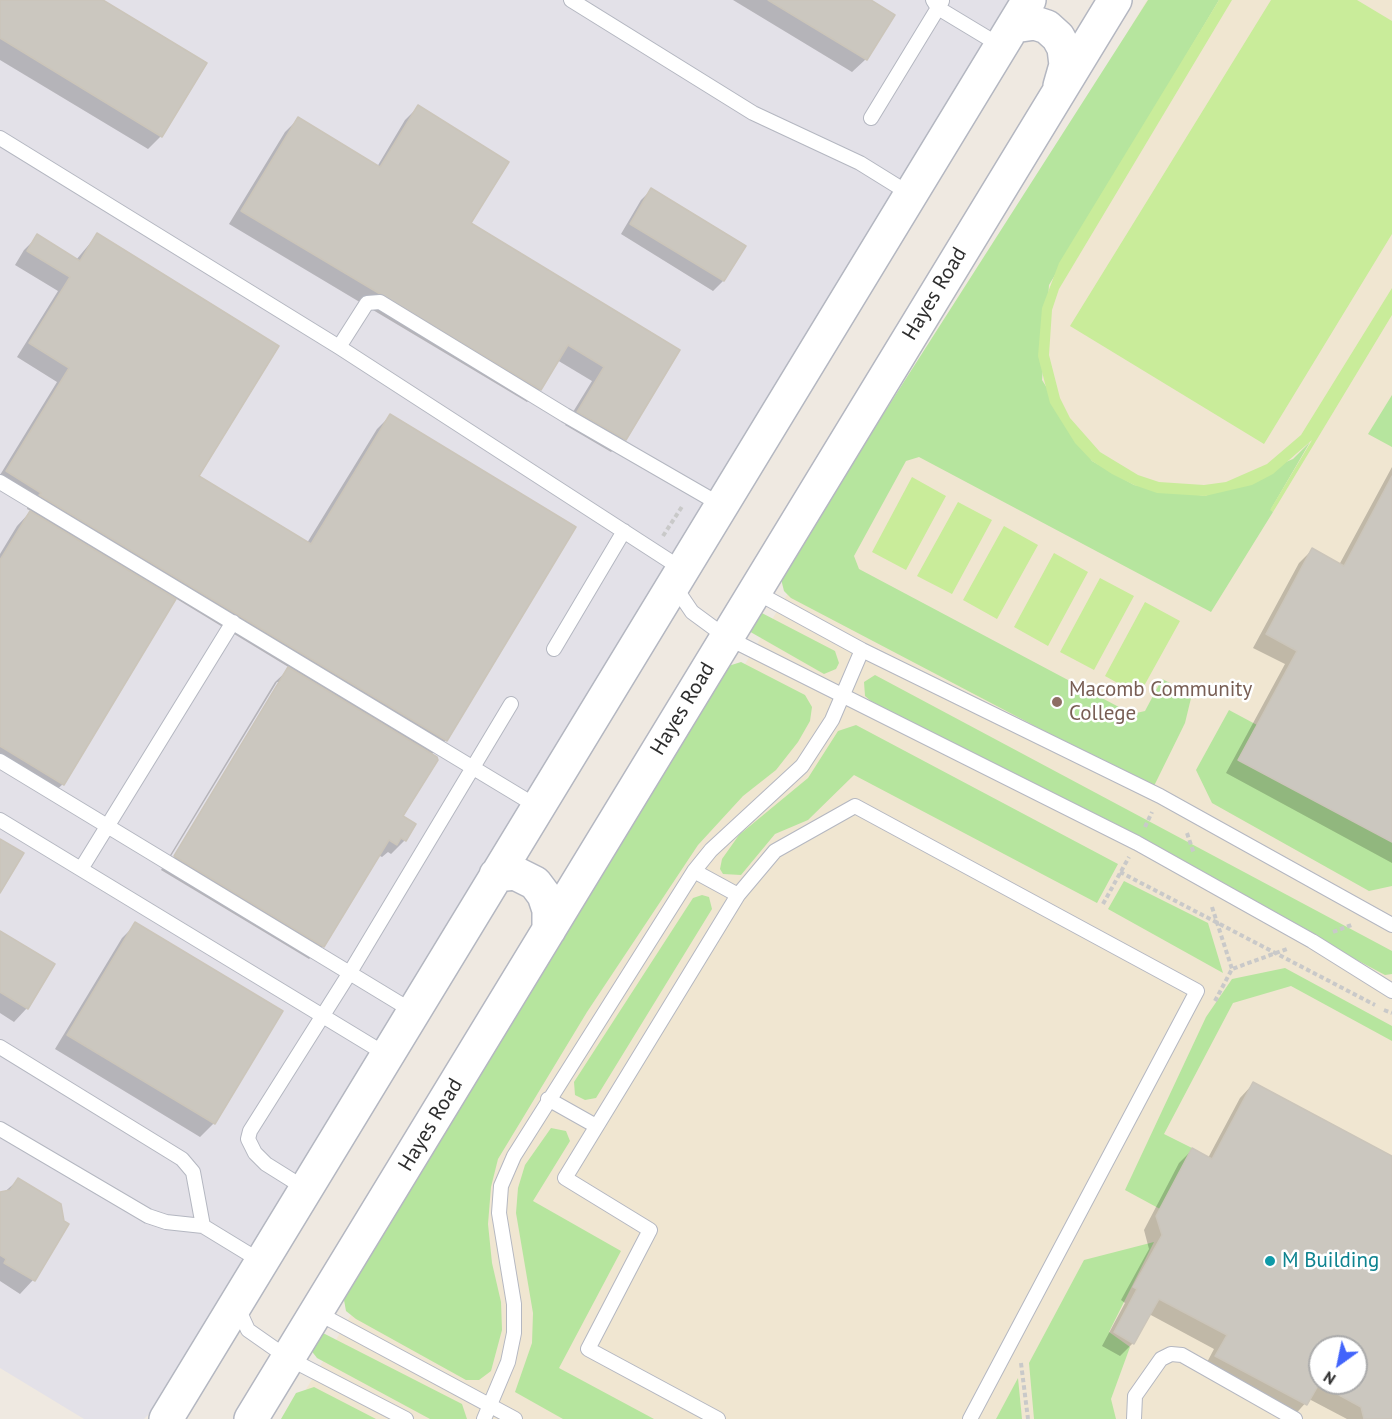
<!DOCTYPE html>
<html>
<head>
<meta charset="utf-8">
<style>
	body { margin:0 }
	#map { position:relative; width:1392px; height:1419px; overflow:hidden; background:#efe9e1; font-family:"PT Sans",sans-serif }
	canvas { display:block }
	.north { position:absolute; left:1308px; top:1335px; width:60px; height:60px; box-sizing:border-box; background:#fff; border:2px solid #ababab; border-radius:50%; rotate:213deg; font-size:16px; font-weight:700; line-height:24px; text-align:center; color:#2e2e2e }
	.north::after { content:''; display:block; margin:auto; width:21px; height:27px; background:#4264fb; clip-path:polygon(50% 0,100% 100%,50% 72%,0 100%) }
</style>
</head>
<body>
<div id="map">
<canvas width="1392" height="1419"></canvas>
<div class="north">N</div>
</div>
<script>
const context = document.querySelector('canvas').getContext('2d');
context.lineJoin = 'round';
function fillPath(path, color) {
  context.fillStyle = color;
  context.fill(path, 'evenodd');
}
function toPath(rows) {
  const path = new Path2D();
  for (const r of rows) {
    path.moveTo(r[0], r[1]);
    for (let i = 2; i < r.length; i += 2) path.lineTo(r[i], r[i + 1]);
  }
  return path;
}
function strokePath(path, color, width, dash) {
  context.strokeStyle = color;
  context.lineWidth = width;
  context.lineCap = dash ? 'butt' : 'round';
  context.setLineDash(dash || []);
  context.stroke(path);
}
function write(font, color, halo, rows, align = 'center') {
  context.font = font + ' "PT Sans",sans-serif';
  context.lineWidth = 5;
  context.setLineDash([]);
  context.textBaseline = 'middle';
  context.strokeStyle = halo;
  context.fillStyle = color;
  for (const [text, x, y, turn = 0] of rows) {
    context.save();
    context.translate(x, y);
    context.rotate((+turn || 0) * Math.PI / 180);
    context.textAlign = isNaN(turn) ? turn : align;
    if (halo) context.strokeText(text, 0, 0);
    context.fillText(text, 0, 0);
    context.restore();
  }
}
const industrial = toPath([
	[0,0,1012,0,155,1408,144,1419,84,1419,0,1368]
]);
const education = toPath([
	[1147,0,1392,0,1392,1419,288,1419],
	[1320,1347,1356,1347,1356,1383,1320,1383]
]);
const green = toPath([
	[1148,0,1219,0,1049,285,1042,380,1092,461,1134,485,1205,496,1293,459,1310,442,1271,509,1273,512,1211,612,919,457,906,461,854,556,859,569,1132,714,1145,711,1162,679,1192,694,1185,723,1153,788,791,598,784,591,782,583,782,573,790,560],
	[1392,395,1392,447,1368,434],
	[758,611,835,651,839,663,836,669,824,674,747,630],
	[741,662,805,695,812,707,810,721,798,742,776,770,743,796,698,845,587,1012,498,1159,491,1187,488,1224,492,1263,501,1302,502,1330,491,1371,479,1380,466,1380,356,1319,346,1311,344,1300,346,1289,722,668],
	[875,675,1392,951,1392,974,1385,975,872,702,865,696,864,682],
	[1229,710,1257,725,1238,760,1392,842,1392,886,1369,891,1212,803,1196,770],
	[856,725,1118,864,1097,903,854,775,808,820,775,834,741,875,723,874,720,869,722,859,739,835,808,778,838,731],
	[1124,881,1208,923,1223,973,1108,909],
	[702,895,709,897,712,909,596,1098,585,1100,575,1095,574,1082,693,898],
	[1285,968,1392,1026,1392,1041,1291,986,1233,1003,1164,1134,1192,1148,1160,1209,1125,1190,1206,1017,1232,979],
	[551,1128,566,1131,570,1141,533,1201,621,1251,559,1368,654,1419,563,1419,515,1392,532,1343,533,1313,516,1213,518,1188,525,1165],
	[1154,1242,1109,1332,1130,1347,1111,1399,1116,1419,1034,1419,1029,1363,1084,1260],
	[323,1333,462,1404,467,1419,430,1419,317,1358,310,1349,318,1335],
	[1018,1378,1022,1419,996,1419],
	[314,1387,376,1419,281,1419,296,1393]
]);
const pitch = toPath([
	[1219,0,1232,0,1059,289,1052,310,1049,355,1060,398,1070,418,1100,452,1138,475,1159,482,1204,485,1226,482,1267,464,1301,435,1392,288,1392,315,1273,512,1270,510,1312,440,1273,474,1252,485,1205,496,1157,493,1134,485,1112,474,1092,461,1075,443,1050,403,1038,356,1042,308,1059,263],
	[1271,0,1357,0,1392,21,1392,234,1264,444,1070,326],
	[912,477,946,496,906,570,872,552],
	[958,502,992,520,952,594,917,576],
	[1004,526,1038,545,997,619,963,600],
	[1054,553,1088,572,1048,646,1014,627],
	[1100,578,1134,596,1094,670,1060,652],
	[1145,602,1180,621,1139,695,1105,676]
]);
const shadow = toPath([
	[0,0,100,0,161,136,148,149,0,60],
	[733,0,868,0,866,59,852,72],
	[418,107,469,223,678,350,624,439,611,452,565,425,592,381,557,360,540,389,527,402,229,224,285,132,298,119,377,167,405,120],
	[651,190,744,247,723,281,713,291,621,234,641,200],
	[97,235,197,476,307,543,377,429,390,416,573,527,446,740,431,755,401,817,405,840,391,854,388,852,382,857,378,855,323,946,309,959,161,870,275,682,290,668,175,598,63,784,49,797,0,768,0,554,17,526,31,511,27,509,28,506,0,489,0,475,57,382,17,357,58,291,15,265,24,250,38,236,76,260],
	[277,682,281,682,171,863,168,861],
	[1392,467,1392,863,1226,773,1285,664,1253,648,1299,563,1312,550,1339,565],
	[136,924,281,1012,214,1123,200,1137,55,1049,122,938],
	[0,933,27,1008,14,1022,0,1013],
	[1253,1084,1392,1158,1392,1419,1347,1419,1309,1399,1292,1418,1203,1370,1214,1349,1149,1314,1133,1343,1120,1356,1102,1346,1125,1303,1121,1300,1149,1249,1144,1230,1179,1163,1192,1150,1208,1158,1240,1098],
	[1320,1347,1356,1347,1356,1383,1320,1383],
	[18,1180,67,1224,33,1280,20,1294,0,1281,0,1196]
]);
const building = toPath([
	[0,0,103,0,207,63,162,137,0,38,0,0],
	[768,0,871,0,895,15,867,60,768,0],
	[418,105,509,162,471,223,680,350,626,440,577,412,604,367,568,345,541,390,241,211,298,117,380,167,418,105],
	[651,188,746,246,724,281,630,224,651,188],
	[97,233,279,346,199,476,311,544,390,414,576,527,447,741,39,495,41,493,6,471,69,368,29,343,70,277,27,251,37,234,80,261,97,233],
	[1392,476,1392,842,1238,760,1297,651,1266,634,1312,548,1344,566,1392,476],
	[30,511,176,599,64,785,0,746,0,560,30,511],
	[288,667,437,757,438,760,403,816,416,824,406,841,401,838,397,845,389,840,324,947,174,856,288,667],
	[0,839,24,853,0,893,0,839],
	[135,922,283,1011,215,1124,67,1035,135,922],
	[0,931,55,964,28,1009,0,992,0,931],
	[1253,1082,1392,1156,1392,1419,1364,1419,1361,1407,1319,1384,1307,1405,1215,1356,1227,1335,1159,1299,1134,1344,1114,1332,1137,1289,1133,1287,1162,1235,1156,1216,1192,1148,1212,1159,1253,1082],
	[1320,1347,1356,1347,1356,1383,1319,1383,1320,1347],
	[18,1178,61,1204,64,1221,69,1224,35,1281,4,1263,6,1259,0,1255,0,1192,10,1190,18,1178]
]);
const path = toPath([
	[663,536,683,505],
	[1145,827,1152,812],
	[1187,833,1194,854],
	[1120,872,1375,1005],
	[1103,904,1129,857],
	[1212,907,1232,969],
	[1333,932,1354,924],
	[1215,1001,1232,969,1287,949],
	[1384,1010,1392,1013],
	[1021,1363,1028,1419]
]);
const lane = toPath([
	[571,0,753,113,860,163,910,194],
	[942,1,938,8,1001,46],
	[871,118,938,8,933,0],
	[0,138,339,347,682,569],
	[339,347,367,303,380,302,565,415,721,505],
	[0,482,538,807],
	[675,587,692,612,726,637,1137,843,1312,941,1392,991],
	[754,591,862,650,1160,796,1392,925],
	[554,649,624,531],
	[0,761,414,1012],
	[0,820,387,1055],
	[81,869,233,622],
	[694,871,738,895,775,851,855,806,1197,991,970,1419],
	[0,1047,182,1159,193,1172,203,1226],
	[548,1099,596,1126],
	[0,1129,148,1216,166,1222,203,1226,262,1262],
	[306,1189,266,1164,255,1153,248,1139,250,1131,349,974,511,704],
	[238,1308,248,1330,288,1358,406,1419],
	[316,1312,515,1419],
	[484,1419,508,1362,514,1333,514,1304,499,1213,501,1186,514,1156,694,871,711,850,802,766,832,720,862,650],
	[718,1419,588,1349,650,1230,565,1178,738,895],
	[1134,1419,1135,1396,1161,1359,1171,1354,1182,1355,1295,1419]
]);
const secondary = toPath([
	[1014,26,1035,23,1047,27,1058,37,1064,48,1066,65,1060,86],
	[496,875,515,873,535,883,544,895,549,910,549,930],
	[166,1419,1029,0],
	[251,1419,1115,0]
]);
const markers = [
	[1057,702,6,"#8d6e63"],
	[1270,1261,6,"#0f9aa8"]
];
const streetNames = [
	["Hayes Road",935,294,-59],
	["Hayes Road",683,709,-59],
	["Hayes Road",431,1125,-59]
];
const educationNames = [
	["Macomb Community",1069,690],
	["College",1069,714]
];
const cultureNames = [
	["M Building",1282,1261]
];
fillPath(industrial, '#e3e1e8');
fillPath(education, '#f0e6d1');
fillPath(green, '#b6e59e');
fillPath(pitch, '#c9ec9a');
fillPath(shadow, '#0003');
fillPath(building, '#cbc7bf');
strokePath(building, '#cbc5ba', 1.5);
strokePath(lane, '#b4b7c1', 16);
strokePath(secondary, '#b4b7c1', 36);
strokePath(path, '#c9c9c9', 4, [4.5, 3]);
strokePath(lane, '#fff', 14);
strokePath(secondary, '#fff', 33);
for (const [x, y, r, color] of markers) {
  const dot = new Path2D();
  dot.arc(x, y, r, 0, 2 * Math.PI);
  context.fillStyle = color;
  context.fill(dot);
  strokePath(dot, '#fff', 2);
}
write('21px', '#2e2e2e', '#fff', streetNames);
write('21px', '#785e54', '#fff', educationNames, 'left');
write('21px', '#0d838f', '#fff', cultureNames, 'left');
</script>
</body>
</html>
